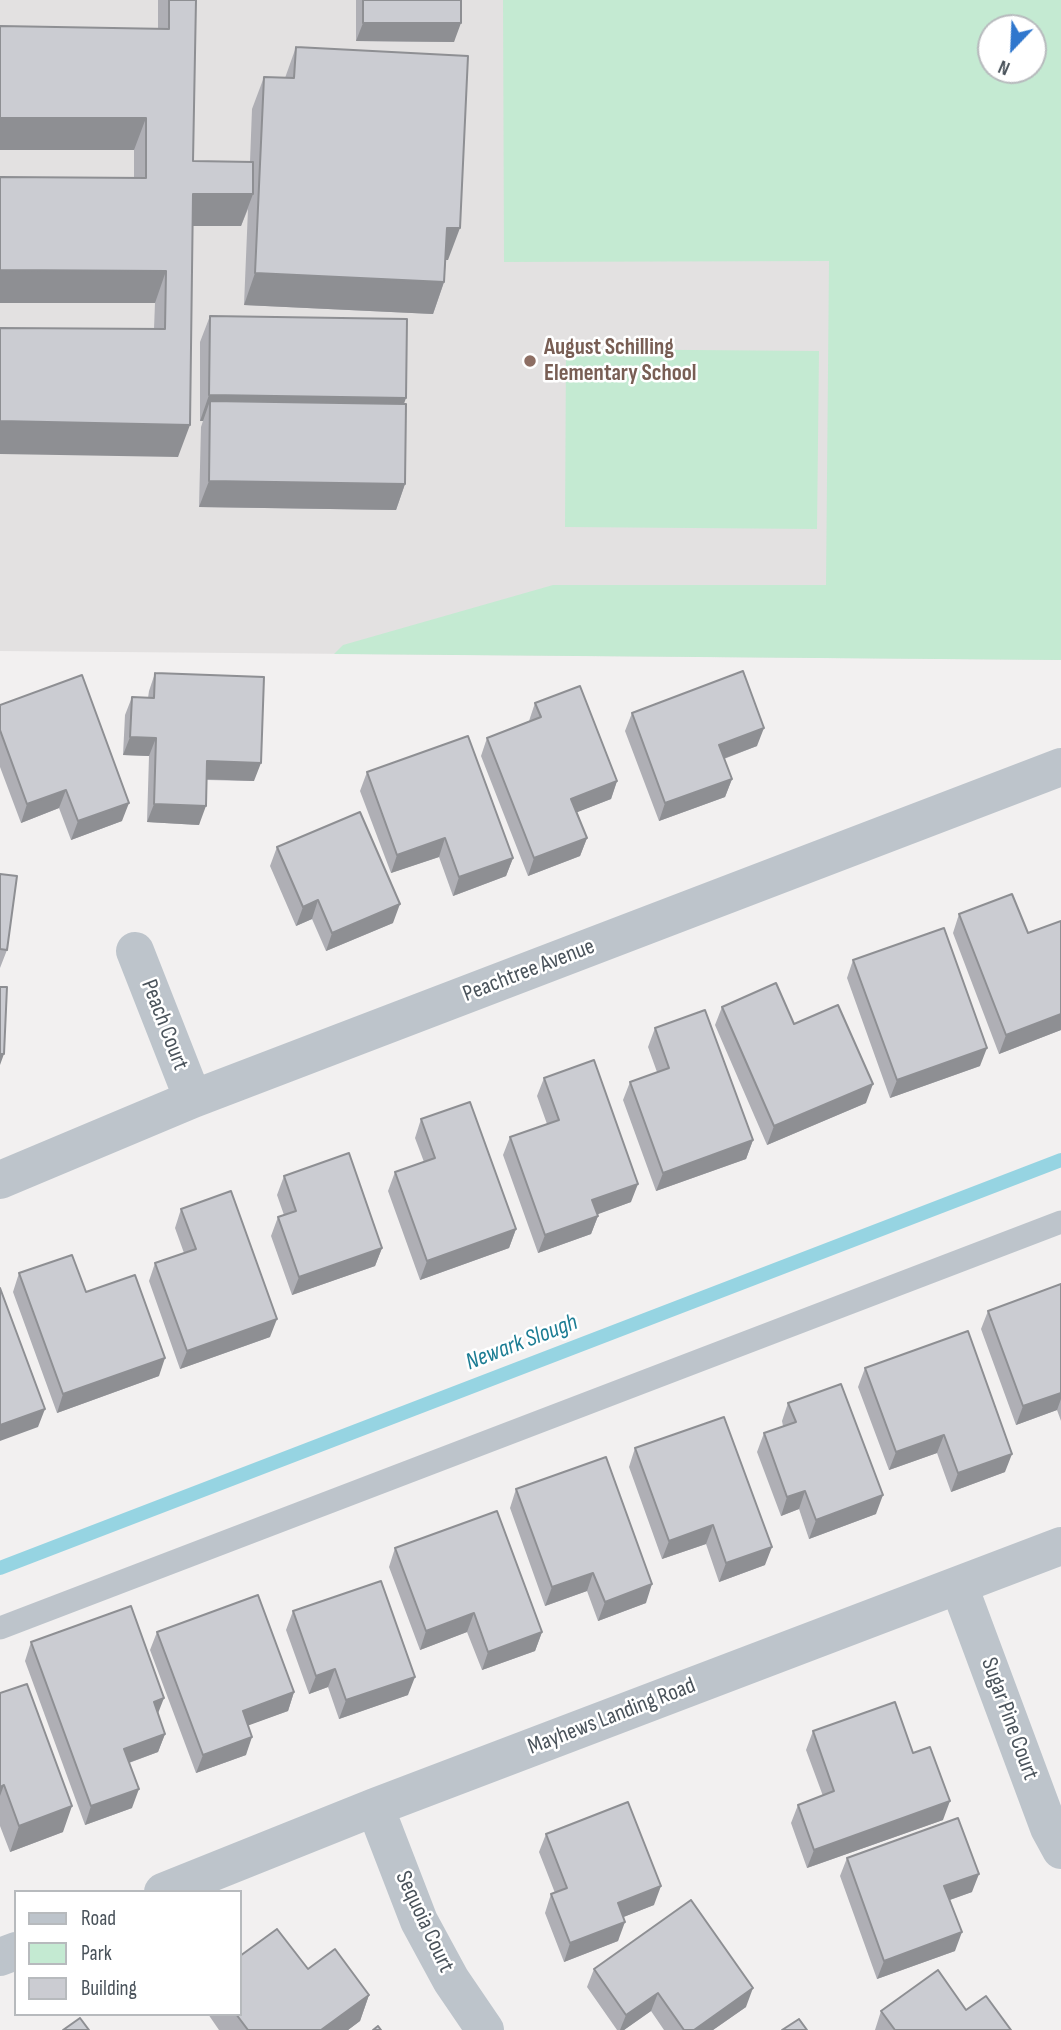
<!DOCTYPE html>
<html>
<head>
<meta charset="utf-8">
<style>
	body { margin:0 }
	#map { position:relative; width:1061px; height:2030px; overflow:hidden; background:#f2f0f0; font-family:"Sofia Sans Condensed",sans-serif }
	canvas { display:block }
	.legend { position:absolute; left:14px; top:1890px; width:228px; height:126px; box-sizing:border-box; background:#fff; border:2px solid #b7babd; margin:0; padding:9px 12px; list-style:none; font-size:21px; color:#4a535b }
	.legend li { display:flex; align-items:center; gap:14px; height:35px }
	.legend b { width:35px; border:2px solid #b7babd }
	.north { position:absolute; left:977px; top:14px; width:70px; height:70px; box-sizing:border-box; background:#fff; border:2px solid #b7babd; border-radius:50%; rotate:203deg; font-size:19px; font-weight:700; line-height:28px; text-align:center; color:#4a535b }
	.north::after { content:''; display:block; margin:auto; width:24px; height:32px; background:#2f77cd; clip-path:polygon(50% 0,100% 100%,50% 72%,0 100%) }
</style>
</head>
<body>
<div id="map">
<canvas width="1061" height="2030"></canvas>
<ul class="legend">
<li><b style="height:9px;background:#bdc4cb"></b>Road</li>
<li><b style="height:19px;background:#c4ead2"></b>Park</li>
<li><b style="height:19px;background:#cbccd2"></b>Building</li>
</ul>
<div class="north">N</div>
</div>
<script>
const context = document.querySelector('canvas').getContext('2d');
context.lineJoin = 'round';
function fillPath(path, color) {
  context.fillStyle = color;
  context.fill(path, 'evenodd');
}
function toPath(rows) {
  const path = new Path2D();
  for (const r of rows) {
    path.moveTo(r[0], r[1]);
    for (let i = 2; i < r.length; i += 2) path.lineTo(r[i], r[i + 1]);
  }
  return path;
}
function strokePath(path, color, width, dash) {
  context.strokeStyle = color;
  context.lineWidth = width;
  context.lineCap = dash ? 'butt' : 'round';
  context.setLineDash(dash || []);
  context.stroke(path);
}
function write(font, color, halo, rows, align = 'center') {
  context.font = font + ' "Sofia Sans Condensed",sans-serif';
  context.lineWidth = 5;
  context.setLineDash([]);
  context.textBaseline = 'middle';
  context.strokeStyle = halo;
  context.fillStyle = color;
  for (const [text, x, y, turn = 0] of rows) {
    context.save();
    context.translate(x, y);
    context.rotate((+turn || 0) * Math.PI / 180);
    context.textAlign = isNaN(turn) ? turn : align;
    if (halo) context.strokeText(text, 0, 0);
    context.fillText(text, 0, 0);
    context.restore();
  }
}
const education = toPath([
	[0,0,1061,0,1061,660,0,651],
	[991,28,1033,28,1033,70,991,70]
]);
const green = toPath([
	[503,0,1061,0,1061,660,334,654,343,645,553,585,826,585,829,261,504,262],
	[1033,28,1033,70,991,70,991,28],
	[566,349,819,351,817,529,565,527]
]);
const stream = toPath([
	[0,1568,1061,1160]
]);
const lane = toPath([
	[0,1628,1061,1222]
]);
const street = toPath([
	[135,951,193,1099],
	[0,1180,193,1099,1061,767],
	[959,1586,1049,1828,1061,1850],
	[375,1807,419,1921,451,1980,485,2030],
	[163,1892,375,1807,1061,1546],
	[0,1957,16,1951]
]);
const wall = toPath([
	[158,0,196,0,193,161,250,162,252,109,264,77,285,78,296,47,448,260,446,260,444,282,433,314,244,305,248,209,241,226,193,226,178,457,154,329,155,303,134,178,134,150,0,150,0,26,158,29],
	[356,0,461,0,454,42,356,41],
	[210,316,404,404,405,484,396,510,199,507,201,427,203,421,200,421,200,342],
	[155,673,254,781,207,780,199,825,147,822,149,756,123,755,125,715,132,697,148,698,149,691],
	[535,703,617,781,611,799,577,812,587,838,580,856,528,876,481,756,487,738,529,721],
	[0,705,122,821,71,840,59,808,21,823,0,767],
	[632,713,757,746,724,759,732,779,725,797,659,821,625,731],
	[367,772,513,858,506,876,453,896,439,857,391,873,360,791],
	[277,847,393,923,326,951,312,919,296,926,270,866],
	[0,874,7,950,0,968],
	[959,914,1028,933,1061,921,1061,1030,999,1054,953,933],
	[853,960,980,1066,890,1098,847,978],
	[722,1007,794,1024,866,1103,767,1145,715,1025],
	[655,1028,753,1140,746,1159,656,1191,623,1100,630,1082,657,1072,648,1047],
	[544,1078,631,1202,597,1214,598,1216,591,1234,538,1253,503,1155,510,1137,547,1124,537,1096],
	[421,1119,516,1229,509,1248,420,1280,388,1191,395,1172,424,1162,415,1138],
	[284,1176,382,1248,375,1266,292,1295,271,1236,278,1217,284,1215,277,1195],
	[181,1209,270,1337,180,1369,149,1281,155,1263,184,1253,175,1228],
	[19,1273,86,1292,159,1376,57,1413,13,1292],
	[1061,1284,1061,1421,1057,1410,1016,1425,981,1329,988,1311],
	[865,1368,1005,1472,951,1492,937,1453,889,1470,858,1387],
	[788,1403,876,1514,809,1539,799,1509,781,1516,757,1452,764,1433,783,1426,782,1421],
	[635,1448,765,1565,719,1582,706,1544,662,1559,629,1467],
	[516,1489,646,1603,598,1621,587,1591,545,1606,510,1508],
	[395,1548,542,1632,535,1651,482,1670,467,1632,420,1650,389,1567],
	[293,1611,408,1695,339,1719,328,1687,309,1694,286,1630],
	[157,1632,294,1692,288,1711,248,1725,246,1755,196,1773,150,1650],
	[31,1642,158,1714,165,1734,158,1752,129,1763,132,1808,85,1825,25,1661],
	[0,1693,63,1832,10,1852,0,1826],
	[813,1731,913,1753,943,1820,807,1868,791,1823,798,1805,823,1796,806,1750],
	[546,1834,654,1905,623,1917,618,1941,564,1962,545,1913,551,1894,555,1893,539,1852],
	[847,1858,972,1892,950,1900,955,1951,877,1979,840,1876],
	[308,1969,369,1995,360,2021,348,2030,219,2030,208,2014,240,2014],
	[594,1969,746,2007,713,2030,664,2030,651,2011,624,2030,617,2030,587,1987],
	[881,2011,1011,2030,875,2030]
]);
const shadedWall = toPath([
	[363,23,461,23,454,42,356,41],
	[0,118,146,118,134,150,0,150],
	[193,194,253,194,241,226,181,226],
	[447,228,460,228,448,260,435,260],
	[0,270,166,271,155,303,0,303],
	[255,273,444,282,433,314,244,305],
	[209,395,406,398,397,424,210,401,203,421,200,421],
	[0,421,190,425,178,457,0,454],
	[209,481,405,484,396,510,199,507],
	[764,728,757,746,712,763,719,745],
	[130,737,156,738,149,756,123,755],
	[207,761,261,763,254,781,200,779],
	[732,779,725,797,659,821,665,803],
	[617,781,611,799,565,817,571,799],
	[66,790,59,808,21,823,27,804],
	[129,803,122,821,71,840,78,821],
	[154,804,206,806,199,825,147,822],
	[445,838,439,857,391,873,397,855],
	[587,838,580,856,528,876,534,858],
	[513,858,506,876,453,896,459,877],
	[318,900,312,919,296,926,303,907],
	[400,904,393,923,326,951,332,933],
	[1061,1014,1061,1030,999,1054,1006,1035],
	[987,1048,980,1066,890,1098,897,1080],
	[0,1054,4,1054,0,1065],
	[873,1084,866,1103,767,1145,774,1126],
	[753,1140,746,1159,656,1191,663,1173],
	[638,1184,631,1202,585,1219,592,1200],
	[598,1216,591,1234,538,1253,545,1235],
	[516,1229,509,1248,420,1280,427,1261],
	[382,1248,375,1266,292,1295,299,1277],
	[277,1319,270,1337,180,1369,187,1351],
	[165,1358,159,1376,57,1413,63,1394],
	[1061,1393,1061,1399,1057,1410,1016,1425,1023,1406],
	[45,1409,38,1427,0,1441,0,1425],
	[944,1435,937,1453,889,1470,896,1452],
	[1012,1454,1005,1472,951,1492,958,1473],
	[805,1491,799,1509,781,1516,787,1497],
	[883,1495,876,1514,809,1539,816,1520],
	[713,1525,706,1544,662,1559,669,1541],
	[772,1547,765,1565,719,1582,726,1563],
	[593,1573,587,1591,545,1606,552,1587],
	[652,1584,646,1603,598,1621,605,1602],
	[474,1613,467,1632,420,1650,426,1631],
	[542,1632,535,1651,482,1670,488,1652],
	[335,1669,328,1687,309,1694,316,1676],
	[415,1677,408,1695,339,1719,346,1700],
	[294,1692,288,1711,236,1730,243,1711],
	[164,1698,157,1716,154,1702],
	[165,1734,158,1752,117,1767,124,1749],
	[252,1737,246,1755,196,1773,203,1755],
	[4,1785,0,1796,0,1787],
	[139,1789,132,1808,85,1825,91,1806],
	[950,1801,943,1820,807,1868,814,1850],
	[72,1806,63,1832,10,1852,19,1826],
	[979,1874,972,1892,938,1904,944,1886],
	[661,1886,654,1905,611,1922,618,1903],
	[625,1922,618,1941,564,1962,570,1943],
	[962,1932,955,1951,877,1979,884,1961],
	[753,1988,746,2007,713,2030,694,2030],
	[658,1993,651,2011,624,2030,620,2030,626,2015],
	[369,1995,360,2021,348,2030,321,2030]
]);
const building = toPath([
	[169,0,196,0,193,161,253,162,253,194,193,194,190,425,0,421,0,328,165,329,166,271,0,270,0,177,146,178,146,118,0,118,0,26,169,29,169,0],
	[363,0,461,0,461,23,363,23,363,0],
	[296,47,468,56,460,228,447,228,444,282,255,273,264,77,294,78,296,47],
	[210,316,407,319,406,398,209,395,210,316],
	[210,401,406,404,405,484,209,481,210,401],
	[743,671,764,728,719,745,732,779,665,803,632,713,743,671],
	[155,673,264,677,261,763,207,761,206,806,154,804,156,738,130,737,132,697,154,698,155,673],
	[82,675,129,803,78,821,66,790,27,804,0,730,0,705,82,675],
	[580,686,617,781,571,799,587,838,534,858,487,738,541,717,535,703,580,686],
	[468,736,513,858,459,877,445,838,397,855,367,772,468,736],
	[360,812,400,904,332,933,318,900,303,907,277,847,360,812],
	[0,874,17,876,7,950,0,949,0,874],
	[1012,894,1028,933,1061,921,1061,1014,1006,1035,959,914,1012,894],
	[944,928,987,1048,897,1080,853,960,944,928],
	[776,983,794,1024,838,1005,873,1084,774,1126,722,1007,776,983],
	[0,987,7,987,4,1054,0,1054,0,987],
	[705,1010,753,1140,663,1173,630,1082,669,1068,655,1028,705,1010],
	[594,1060,638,1184,592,1200,598,1216,545,1235,510,1137,559,1120,544,1078,594,1060],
	[470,1102,516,1229,427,1261,395,1172,435,1158,421,1119,470,1102],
	[349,1153,382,1248,299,1277,278,1217,296,1211,284,1176,349,1153],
	[231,1191,277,1319,187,1351,155,1263,196,1249,181,1209,231,1191],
	[72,1255,86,1292,135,1275,165,1358,63,1394,19,1273,72,1255],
	[1061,1284,1061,1393,1023,1406,988,1311,1061,1284],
	[0,1288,45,1409,0,1425,0,1288],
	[968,1331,1012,1454,958,1473,944,1435,896,1452,865,1368,968,1331],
	[841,1384,883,1495,816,1520,805,1491,787,1497,764,1433,796,1422,788,1403,841,1384],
	[724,1417,772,1547,726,1563,713,1525,669,1541,635,1448,724,1417],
	[606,1457,652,1584,605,1602,593,1573,552,1587,516,1489,606,1457],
	[497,1511,542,1632,488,1652,474,1613,426,1631,395,1548,497,1511],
	[381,1581,415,1677,346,1700,335,1669,316,1676,293,1611,381,1581],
	[258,1595,294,1692,243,1711,252,1737,203,1755,157,1632,258,1595],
	[131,1606,164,1698,154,1702,165,1734,124,1749,139,1789,91,1806,31,1642,131,1606],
	[27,1684,72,1806,19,1826,4,1785,0,1787,0,1693,27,1684],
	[895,1702,913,1753,930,1747,950,1801,814,1850,798,1805,834,1791,813,1731,895,1702],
	[628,1802,661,1886,618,1903,625,1922,570,1943,551,1894,567,1888,546,1834,628,1802],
	[958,1818,979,1874,944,1886,962,1932,884,1961,847,1858,958,1818],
	[691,1900,753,1988,694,2030,684,2030,658,1993,626,2015,594,1969,691,1900],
	[277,1929,308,1969,335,1949,369,1995,321,2030,248,2030,236,2014,240,2014,240,1956,277,1929],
	[938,1970,966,2010,986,1996,1011,2030,895,2030,881,2011,938,1970],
	[80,2018,89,2030,63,2030,80,2018],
	[799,2019,807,2030,782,2030,799,2019],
	[378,2026,381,2030,373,2030,378,2026]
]);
const markers = [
	[530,361,7,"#8d6e63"]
];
const educationNames = [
	["August Schilling",544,348],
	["Elementary School",544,374]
];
const streetNames = [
	["Peachtree Avenue",529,971,-21],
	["Peach Court",164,1025,69],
	["Mayhews Landing Road",612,1717,-21],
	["Sugar Pine Court",1009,1719,70],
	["Sequoia Court",424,1922,65]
];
const waterNames = [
	["Newark Slough",522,1343,-21]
];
fillPath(education, '#e3e1e1');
fillPath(green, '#c4ead2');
strokePath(stream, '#96d4e2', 14);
strokePath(lane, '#bdc4cb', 23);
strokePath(street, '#bdc4cb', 38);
fillPath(wall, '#afafb5');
fillPath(shadedWall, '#8e8f93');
fillPath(building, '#cbccd2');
strokePath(building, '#8e8f93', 2);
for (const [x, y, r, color] of markers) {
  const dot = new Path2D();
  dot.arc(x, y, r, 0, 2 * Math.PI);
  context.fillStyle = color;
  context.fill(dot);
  strokePath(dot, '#fff', 2.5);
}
write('bold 23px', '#785e54', '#fff', educationNames, 'left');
write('23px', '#4a535b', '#fff', streetNames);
write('italic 24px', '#1c7d94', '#fff', waterNames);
</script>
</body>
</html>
